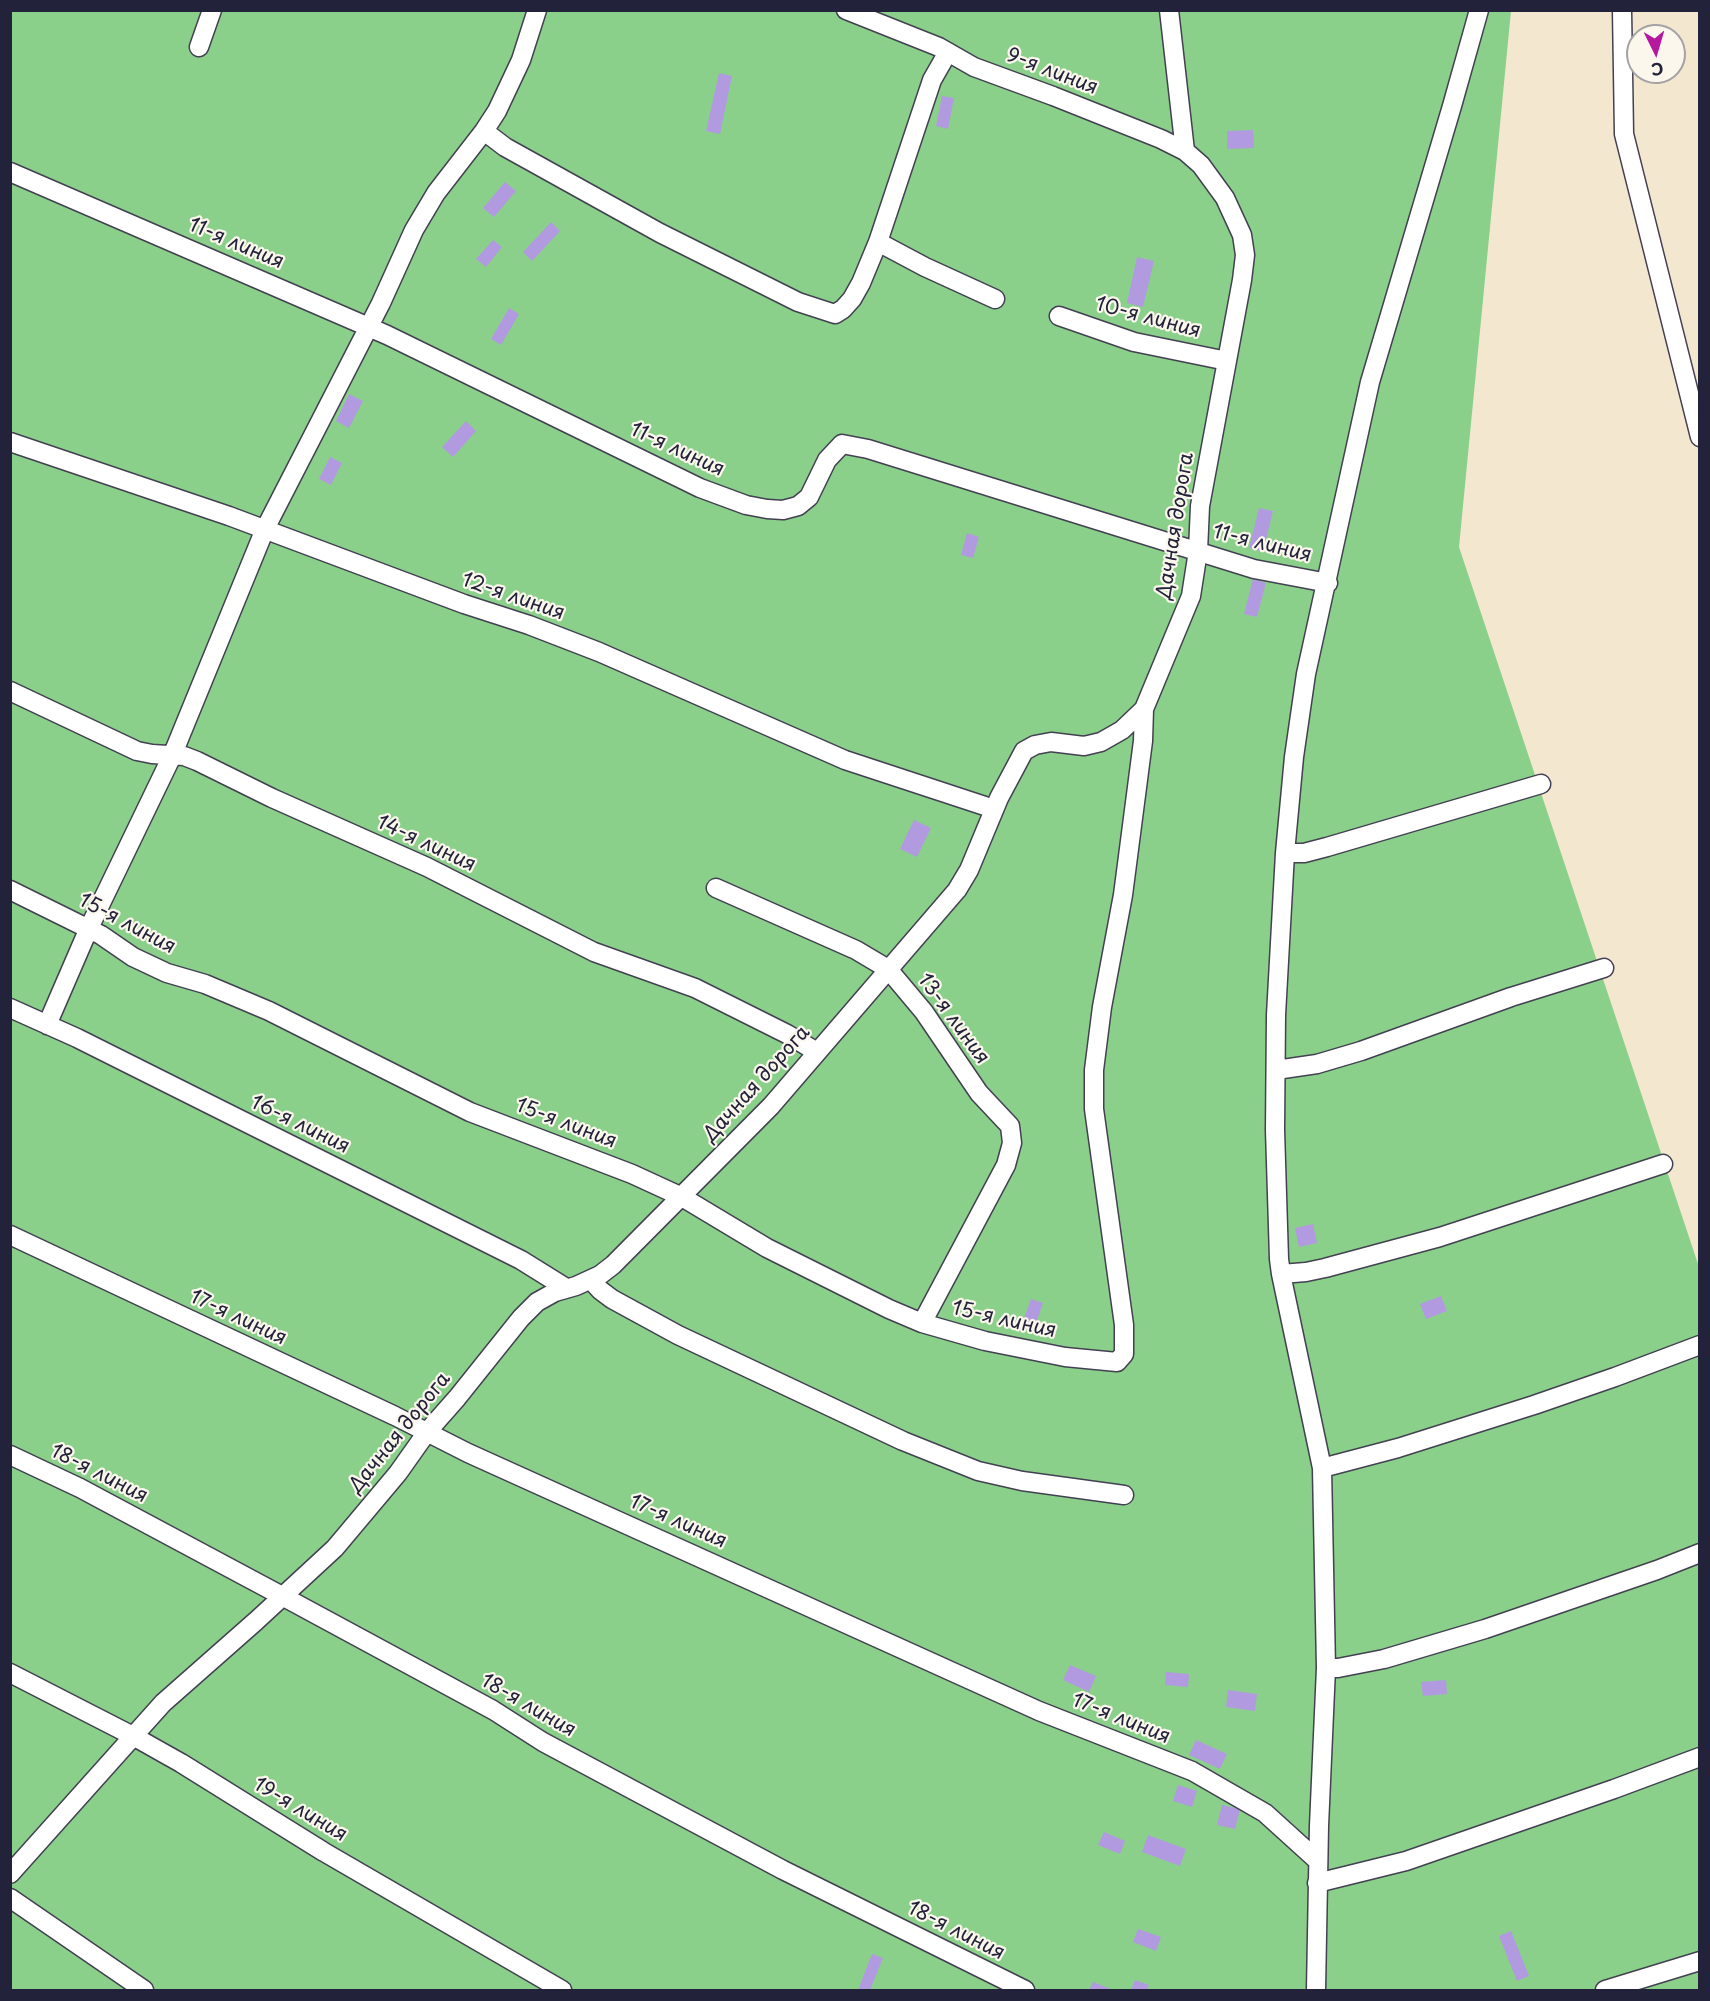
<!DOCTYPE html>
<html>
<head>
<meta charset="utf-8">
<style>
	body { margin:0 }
	#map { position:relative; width:1710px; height:2001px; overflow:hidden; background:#f4e7cf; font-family:"Playpen Sans",sans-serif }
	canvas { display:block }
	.frame { position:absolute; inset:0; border:12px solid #22223b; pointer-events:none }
	.north { position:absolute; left:1626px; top:24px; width:60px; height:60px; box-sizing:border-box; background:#fbf7ec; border:2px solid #a4a2a5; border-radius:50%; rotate:175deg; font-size:16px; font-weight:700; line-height:24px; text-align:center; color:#22223b }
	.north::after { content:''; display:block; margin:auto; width:21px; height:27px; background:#b5179e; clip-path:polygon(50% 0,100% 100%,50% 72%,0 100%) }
</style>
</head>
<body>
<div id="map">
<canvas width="1710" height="2001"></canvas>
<div class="frame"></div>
<div class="north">С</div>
</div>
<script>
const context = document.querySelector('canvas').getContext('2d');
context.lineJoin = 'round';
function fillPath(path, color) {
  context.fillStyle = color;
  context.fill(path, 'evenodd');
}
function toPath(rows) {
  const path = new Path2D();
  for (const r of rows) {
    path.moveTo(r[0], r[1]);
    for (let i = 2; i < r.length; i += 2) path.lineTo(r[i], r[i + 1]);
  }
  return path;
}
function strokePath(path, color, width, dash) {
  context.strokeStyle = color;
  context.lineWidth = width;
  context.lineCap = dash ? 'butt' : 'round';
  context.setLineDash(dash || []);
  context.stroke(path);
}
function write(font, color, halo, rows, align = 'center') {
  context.font = font + ' "Playpen Sans",sans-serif';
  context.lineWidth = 4.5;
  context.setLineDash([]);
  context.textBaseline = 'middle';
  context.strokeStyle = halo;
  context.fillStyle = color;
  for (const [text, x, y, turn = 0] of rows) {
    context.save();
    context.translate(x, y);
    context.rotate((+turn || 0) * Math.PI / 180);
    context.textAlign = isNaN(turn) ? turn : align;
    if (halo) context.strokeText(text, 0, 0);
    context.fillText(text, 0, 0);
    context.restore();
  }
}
const green = toPath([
	[11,11,1511,11,1459,547,1699,1267,1699,1990,11,1990]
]);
const building = toPath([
	[719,73,732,76,720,134,706,131],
	[942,96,954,98,948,129,936,126],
	[1253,130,1254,148,1227,149,1227,131],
	[505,182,516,191,494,217,483,208],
	[551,222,560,231,532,261,523,252],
	[493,240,502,247,486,267,476,259],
	[1137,257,1154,261,1143,307,1127,303],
	[509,308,519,314,501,345,491,339],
	[349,394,363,401,349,428,336,421],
	[466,421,476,431,453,457,442,447],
	[330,457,342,463,331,485,319,479],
	[1259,508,1273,511,1263,552,1249,548],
	[967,533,979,537,973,558,961,555],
	[1253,579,1266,583,1257,617,1244,614],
	[914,820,931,828,917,857,900,849],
	[1313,1224,1317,1243,1299,1247,1295,1228],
	[1441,1296,1447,1311,1426,1319,1420,1304],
	[1031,1299,1043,1303,1033,1332,1021,1327],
	[1070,1665,1096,1676,1089,1692,1063,1680],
	[1166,1672,1189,1674,1188,1687,1165,1685],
	[1446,1680,1447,1694,1423,1696,1421,1682],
	[1228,1690,1257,1694,1255,1711,1226,1707],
	[1196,1740,1227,1754,1220,1769,1189,1755],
	[1178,1785,1197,1791,1192,1807,1173,1801],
	[1222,1805,1240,1809,1235,1829,1217,1825],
	[1104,1832,1125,1841,1120,1854,1098,1845],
	[1148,1835,1186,1849,1180,1866,1142,1852],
	[1138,1929,1161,1937,1156,1951,1133,1942],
	[1511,1931,1529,1976,1517,1981,1499,1936],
	[872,1954,883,1958,870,1990,858,1990],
	[1135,1980,1149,1985,1147,1990,1131,1990],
	[1093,1982,1113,1990,1089,1990]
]);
const minor = toPath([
	[1169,10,1185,151],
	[1622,10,1624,134,1700,437],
	[199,47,212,10],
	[484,131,505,147,660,233,798,302,835,314,843,309,852,299,861,283,878,242,932,80,948,52],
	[10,172,387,335,700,488,746,505,767,509,783,510,798,506,809,497,827,460,842,444,868,449,1254,569,1328,583],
	[878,242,925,267,995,299],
	[1059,316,1134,342,1227,361],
	[10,442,229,516,464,604,529,625,599,652,845,760,994,809],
	[10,691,137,751,152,754,184,756,197,761,272,798,427,867,594,952,695,988,787,1034,817,1052],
	[1285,853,1304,853,1327,847,1541,784],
	[716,888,856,950,888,969,924,1012,979,1093,1010,1126,1012,1143,1006,1165,922,1323],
	[10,890,101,935,133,957,167,973,205,984,269,1011,470,1112,632,1174,682,1197,767,1248,889,1309,922,1323,985,1341,1065,1357,1117,1362,1124,1354,1124,1325,1094,1109,1094,1070,1102,1007,1123,895,1143,741,1144,709],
	[10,1008,77,1038,521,1260,566,1288],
	[47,1025,89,928,172,756,265,529,381,303,414,230,436,193,484,131,497,111,521,60,537,10],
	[1276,1070,1317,1064,1361,1051,1511,997,1604,968],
	[10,1235,395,1416,468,1453,1039,1711,1192,1771,1265,1813,1318,1861],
	[1281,1274,1306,1272,1325,1268,1440,1237,1663,1164],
	[591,1280,600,1290,612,1299,678,1335,903,1441,978,1471,1022,1481,1124,1495],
	[10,1455,80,1488,282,1596,493,1710,543,1742,783,1870,1025,1990],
	[1322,1468,1398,1448,1534,1405,1615,1377,1700,1345],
	[1326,1668,1338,1668,1384,1659,1485,1629,1657,1570,1700,1553],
	[10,1673,133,1736,181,1763,324,1852,562,1990],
	[10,1874,163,1703,256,1621,335,1548,398,1473,427,1432,457,1398,521,1318,537,1302,555,1292,576,1286,600,1275,613,1265,771,1106,957,890,969,870,999,798,1024,751,1035,745,1051,742,1084,746,1101,742,1122,730,1144,709,1191,596,1198,551,1200,506,1242,280,1245,255,1242,235,1225,198,1201,165,1185,151,1161,139,1053,96,974,67,939,47,846,10],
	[1317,1883,1406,1861,1614,1789,1700,1757],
	[10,1898,144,1990],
	[1316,1990,1319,1826,1326,1668,1322,1468,1281,1274,1279,1259,1275,1130,1276,1015,1285,853,1294,757,1306,674,1370,382,1452,106,1479,10],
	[1605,1990,1700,1961]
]);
const streetNames = [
	["9-я линия",1052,72,21],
	["11-я линия",236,244,23],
	["10-я линия",1148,318,15],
	["11-я линия",677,450,25],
	["Дачная дорога",1176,526,-81],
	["11-я линия",1262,544,14],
	["12-я линия",513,597,19],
	["14-я линия",426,844,25],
	["15-я линия",127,924,28],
	["13-я линия",953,1019,54],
	["Дачная дорога",757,1084,-48],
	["15-я линия",566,1124,21],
	["16-я линия",300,1125,26],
	["17-я линия",238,1318,25],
	["15-я линия",1004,1320,13],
	["Дачная дорога",400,1433,-51],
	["18-я линия",99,1474,27],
	["17-я линия",678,1522,24],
	["18-я линия",528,1706,30],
	["17-я линия",1121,1719,22],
	["19-я линия",300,1810,31],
	["18-я линия",956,1931,27]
];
fillPath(green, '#8ad08b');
fillPath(building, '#b29ae0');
strokePath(minor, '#424051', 21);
strokePath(minor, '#fff', 18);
write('20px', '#22223b', '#fbf7ec', streetNames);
</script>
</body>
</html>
